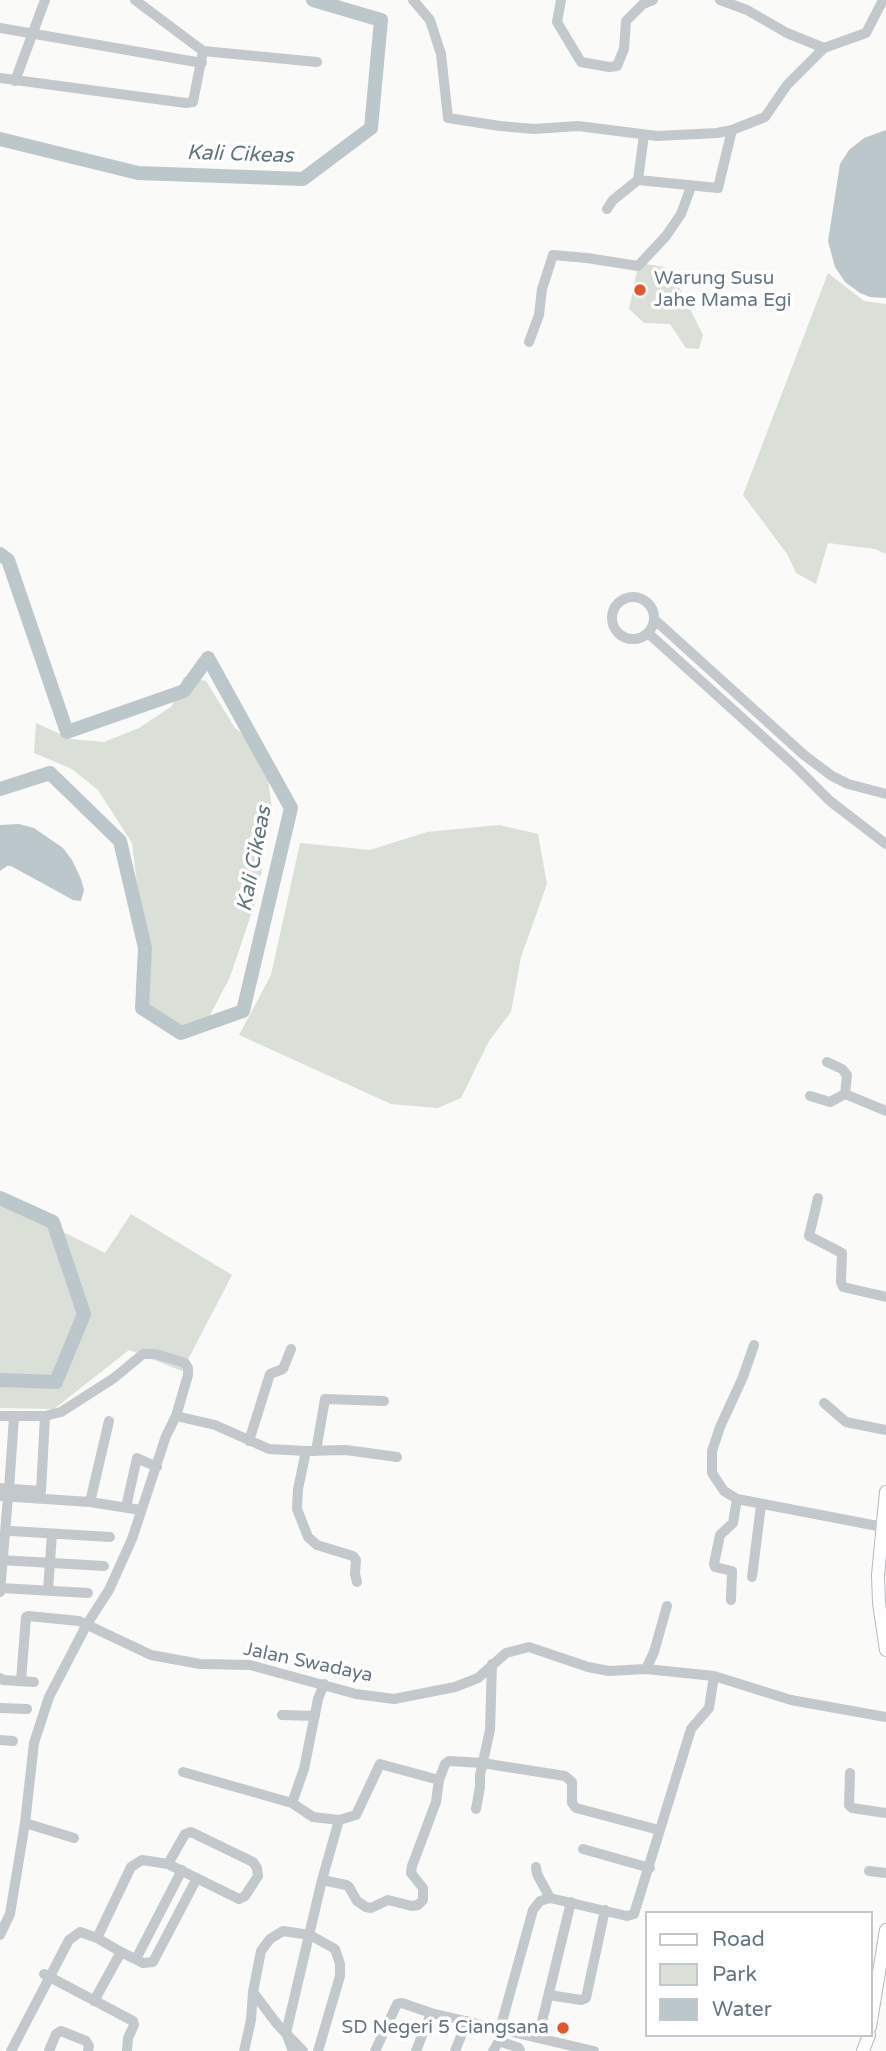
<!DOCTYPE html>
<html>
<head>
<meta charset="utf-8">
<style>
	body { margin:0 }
	#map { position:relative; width:886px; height:2051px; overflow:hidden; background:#fafaf8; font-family:"Varela Round",sans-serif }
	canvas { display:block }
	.legend { position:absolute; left:645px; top:1911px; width:228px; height:126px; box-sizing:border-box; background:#fff; border:2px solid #c1c8cd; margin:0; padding:9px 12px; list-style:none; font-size:21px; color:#657683 }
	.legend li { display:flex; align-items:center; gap:14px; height:35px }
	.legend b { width:35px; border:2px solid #c1c8cd }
</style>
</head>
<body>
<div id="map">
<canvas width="886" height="2051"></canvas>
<ul class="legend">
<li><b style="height:9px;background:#fff"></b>Road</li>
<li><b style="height:19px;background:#dadfd7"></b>Park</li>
<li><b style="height:19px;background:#bbc7cb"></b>Water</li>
</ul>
</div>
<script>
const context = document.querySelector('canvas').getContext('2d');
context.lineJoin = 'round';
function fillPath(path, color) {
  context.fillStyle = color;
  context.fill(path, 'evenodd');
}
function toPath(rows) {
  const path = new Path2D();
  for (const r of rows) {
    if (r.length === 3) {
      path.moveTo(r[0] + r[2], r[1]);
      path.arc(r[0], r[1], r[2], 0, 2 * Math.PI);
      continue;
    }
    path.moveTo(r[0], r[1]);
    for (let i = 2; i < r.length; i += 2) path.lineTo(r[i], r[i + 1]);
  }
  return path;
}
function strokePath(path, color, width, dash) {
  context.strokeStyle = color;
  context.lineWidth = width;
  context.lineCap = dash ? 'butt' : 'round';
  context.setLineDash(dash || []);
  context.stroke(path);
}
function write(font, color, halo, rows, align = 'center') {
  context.font = font + ' "Varela Round",sans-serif';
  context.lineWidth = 7;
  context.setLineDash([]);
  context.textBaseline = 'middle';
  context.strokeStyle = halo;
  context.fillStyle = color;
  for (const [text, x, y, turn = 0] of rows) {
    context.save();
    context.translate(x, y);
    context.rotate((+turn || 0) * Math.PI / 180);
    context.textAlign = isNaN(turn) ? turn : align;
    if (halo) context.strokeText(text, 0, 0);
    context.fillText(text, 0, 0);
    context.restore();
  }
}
const green = toPath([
	[646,264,665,267,674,277,703,335,699,349,686,348,670,324,644,323,629,309,638,266],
	[828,273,864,301,886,304,886,554,875,549,828,543,816,584,796,573,787,554,743,495],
	[184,677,206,681,235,728,264,751,272,808,257,897,230,977,208,1019,171,1031,152,1023,144,995,142,925,132,843,98,790,72,769,34,753,36,723,71,739,104,742,139,728,172,706],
	[499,825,538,834,547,884,521,957,511,1012,489,1041,461,1098,438,1108,391,1104,239,1035,271,975,300,843,370,850,427,832],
	[0,1200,105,1253,131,1214,232,1275,182,1371,129,1350,54,1409,0,1408]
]);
const water = toPath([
	[886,130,886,298,870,297,860,293,845,282,835,267,828,241,840,164,849,150,864,138],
	[19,824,34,828,63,848,72,860,81,879,84,890,81,901,73,900,11,866,7,866,0,871,0,825]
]);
const river = toPath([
	[0,139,138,173,303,179,371,128,381,20,313,0],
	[0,554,8,560,67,732,184,691,208,658,291,808,243,1011,181,1033,142,1008,145,948,120,841,50,773,0,789],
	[0,1198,53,1222,84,1314,56,1382,0,1380]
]);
const minor = toPath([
	[413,0,430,20,441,54,448,118,500,126,534,129,578,126,657,136,717,133,732,130,765,117,787,85,824,48],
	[561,0,557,22,581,62,609,67,617,66,624,49,626,21,643,4,653,0],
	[720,0,747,10,787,33,824,48,866,33,883,0],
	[0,28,202,63],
	[203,51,317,62],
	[0,78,186,103,193,102,203,51,135,0],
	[15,81,45,0],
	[638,180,718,188,732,130],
	[607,209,613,200,638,180,644,135],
	[529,342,539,315,542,289,553,255,587,258,638,266,666,236,681,214,691,187],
	[633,618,21],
	[655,620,804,755,832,776,848,784,886,794],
	[648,633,793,764,830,801,886,844],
	[827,1062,842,1069,847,1075,845,1094,886,1111],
	[810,1096,830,1102,845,1094],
	[818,1198,809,1236,842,1253,841,1282,843,1287,886,1297],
	[824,1403,846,1422,886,1430],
	[0,1416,45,1416,61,1412,114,1378,143,1354,156,1354,185,1363,188,1368,188,1375,176,1416,166,1436,132,1539,109,1590,87,1624,49,1697,34,1743,25,1823,10,1914,0,1935],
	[176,1416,215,1425,269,1449,306,1451,346,1450,397,1457],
	[249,1441,270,1374,283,1369,291,1349],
	[306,1451,298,1489,297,1509,308,1537,317,1545,353,1556,356,1560,355,1574,357,1582],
	[316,1451,325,1399,384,1401],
	[0,1488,41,1491,45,1416],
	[9,1489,14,1417],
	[0,1496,90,1502,141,1510],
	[737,1499,724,1491,712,1473,712,1451,720,1427,743,1377,754,1345],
	[90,1502,109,1421],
	[126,1507,137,1458,157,1467],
	[11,1531,110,1537],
	[0,1560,104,1566],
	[752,1577,761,1505],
	[1,1588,88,1593],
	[48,1590,52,1534],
	[0,1592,8,1497],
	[731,1600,732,1571,715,1567,714,1564,720,1535,733,1523,737,1499,883,1527],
	[646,1669,654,1652,667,1606],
	[0,1678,3,1680,34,1682],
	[21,1681,26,1617,28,1616,79,1621,151,1655,200,1664,250,1665,356,1694,394,1699,455,1687,478,1678,506,1653,529,1647,588,1667,609,1671,646,1669,714,1676,791,1700,886,1717],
	[0,1708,27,1709],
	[282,1715,315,1716],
	[0,1740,13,1741],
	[183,1772,292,1803,304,1769,318,1699,324,1684],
	[850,1773,849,1805,852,1808,886,1813],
	[292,1803,313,1817,339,1820,356,1815,380,1764,439,1780,445,1764,449,1761,482,1763,565,1776,572,1782,572,1803,576,1808,659,1830],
	[476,1809,480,1787,480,1775,490,1730,492,1664],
	[25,1823,74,1838],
	[583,1849,650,1868],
	[536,1867,537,1874,550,1898],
	[869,1871,886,1873],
	[322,1880,346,1885,349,1887,357,1901,366,1907,371,1908,388,1900,412,1906,418,1905,423,1900,423,1888,411,1873,412,1866,436,1802,439,1780],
	[97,1938,121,1952],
	[136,1959,182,1870],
	[44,1974,133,2021,134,2025,128,2038,127,2051],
	[549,1995,581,2000,586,1998,605,1910],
	[94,2001,121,1952,143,1963,153,1962,197,1878],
	[500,2029,533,1910,540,1901,550,1898,627,1916,634,1914,691,1729,709,1708,714,1676],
	[538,2038,571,1902],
	[11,2051,69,1940,80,1932,97,1938,131,1867,142,1860,168,1864,239,1899,245,1896,258,1876,257,1868,253,1862,191,1832,185,1834,168,1864],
	[49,2051,56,2034,61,2031,86,2041,89,2046,88,2051],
	[244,2051,251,2020,253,1992],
	[293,2051,286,2033,322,1880,339,1820],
	[303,2051,277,2024,253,1992,261,1951,270,1939,283,1931,310,1935,335,1949,340,1964,340,1976,318,2051],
	[375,2051,397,2004,402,2003,431,2013,594,2051],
	[416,2051,431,2013],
	[455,2051,467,2021],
	[493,2051,499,2041,519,2048,520,2051]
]);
const major = toPath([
	[886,1492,878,1575,879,1603,886,1650],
	[870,2027,886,1930],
	[863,2051,869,2035]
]);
const markers = [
	[640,290,7,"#e4572e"],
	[563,2028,7,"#e4572e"]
];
const poiNames = [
	["Warung Susu",654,279],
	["Jahe Mama Egi",654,301],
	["SD Negeri 5 Ciangsana",549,2028,"right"]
];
const streetNames = [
	["Jalan Swadaya",308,1663,12]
];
const waterNames = [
	["Kali Cikeas",240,155,2],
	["Kali Cikeas",255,859,-79]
];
fillPath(green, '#dadfd7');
fillPath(water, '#bbc7cb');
strokePath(river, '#bbc7cb', 14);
strokePath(major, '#b5babe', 14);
strokePath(minor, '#c3c8cc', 10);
strokePath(major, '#fff', 12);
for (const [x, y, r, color] of markers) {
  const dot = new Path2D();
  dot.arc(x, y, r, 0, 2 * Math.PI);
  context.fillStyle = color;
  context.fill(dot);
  strokePath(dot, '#fff', 2.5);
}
write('19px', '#657683', '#fff', poiNames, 'left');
write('19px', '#657683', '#fff', streetNames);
write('italic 21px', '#60757c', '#fff', waterNames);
</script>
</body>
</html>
